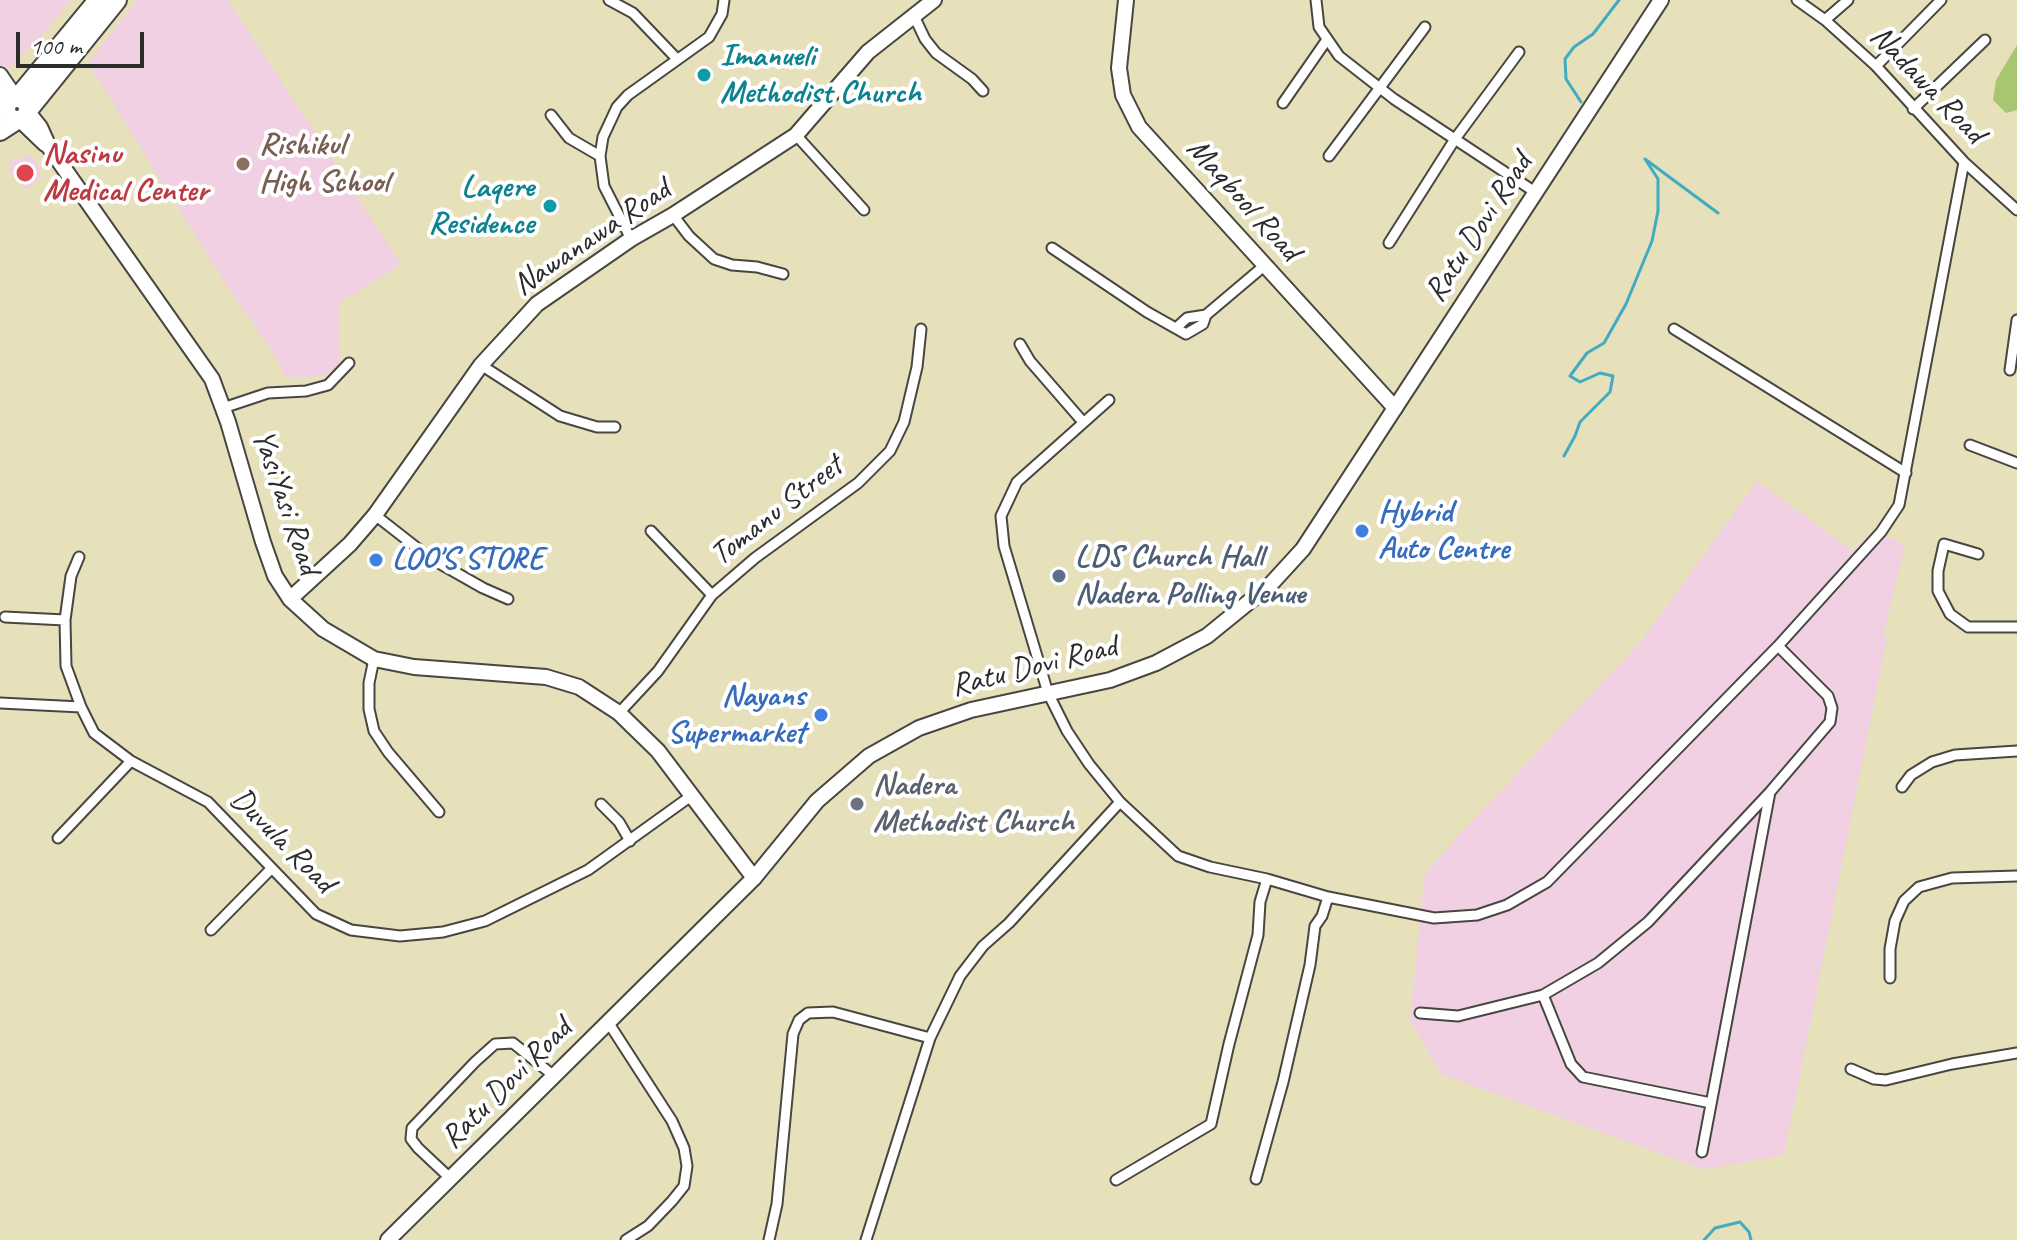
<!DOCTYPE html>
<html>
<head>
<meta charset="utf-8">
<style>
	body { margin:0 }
	#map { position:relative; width:2017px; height:1240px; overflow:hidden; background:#e6e0bb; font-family:Caveat,sans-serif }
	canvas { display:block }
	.scale { position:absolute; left:16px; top:32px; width:128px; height:36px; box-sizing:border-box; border:4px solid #2b2b2b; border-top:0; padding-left:10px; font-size:24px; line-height:28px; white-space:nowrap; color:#2b2b2b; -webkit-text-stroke:6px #fff; paint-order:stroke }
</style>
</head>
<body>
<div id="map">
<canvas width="2017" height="1240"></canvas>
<div class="scale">100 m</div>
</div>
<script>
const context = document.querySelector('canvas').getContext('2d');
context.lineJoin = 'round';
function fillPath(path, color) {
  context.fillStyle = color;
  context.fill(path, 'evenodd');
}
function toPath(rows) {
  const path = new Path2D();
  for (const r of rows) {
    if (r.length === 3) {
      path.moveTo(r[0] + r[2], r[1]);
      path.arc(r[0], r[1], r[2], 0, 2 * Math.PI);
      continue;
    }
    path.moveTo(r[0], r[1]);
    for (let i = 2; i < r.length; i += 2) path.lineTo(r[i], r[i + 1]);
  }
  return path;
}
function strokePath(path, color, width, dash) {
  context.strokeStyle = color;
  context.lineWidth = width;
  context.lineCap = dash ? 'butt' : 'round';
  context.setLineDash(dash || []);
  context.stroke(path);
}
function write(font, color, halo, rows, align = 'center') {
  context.font = font + ' Caveat,sans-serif';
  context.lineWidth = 8;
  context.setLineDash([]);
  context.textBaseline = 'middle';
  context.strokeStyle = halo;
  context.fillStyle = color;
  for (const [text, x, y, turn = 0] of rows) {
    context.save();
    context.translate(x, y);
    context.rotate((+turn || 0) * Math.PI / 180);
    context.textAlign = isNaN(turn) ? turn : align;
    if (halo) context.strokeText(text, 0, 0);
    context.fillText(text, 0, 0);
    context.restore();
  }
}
const built = toPath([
	[0,0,71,0,42,35,0,75],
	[137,0,228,0,401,264,339,303,340,363,324,376,286,378,271,349,223,280,88,63],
	[28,154,38,163,41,178,27,189,11,175,8,163,15,158,18,161],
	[1757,481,1853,551,1871,531,1905,544,1883,636,1887,637,1784,1155,1703,1169,1441,1074,1410,1020,1425,872,1643,639]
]);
const green = toPath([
	[2017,45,2017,110,2006,113,1993,100,1996,80]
]);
const stream = toPath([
	[1581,102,1566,79,1565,59,1574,47,1593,34,1619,0],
	[1564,456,1575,436,1580,422,1610,392,1613,376,1600,373,1580,382,1570,376,1587,353,1604,343,1626,304,1652,241,1658,211,1658,179,1645,159,1718,213],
	[1704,1240,1715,1228,1740,1222,1749,1232,1751,1240]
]);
const street = toPath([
	[609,0,633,13,677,59],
	[1316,0,1319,27,1339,56,1394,99,1535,192],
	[1797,0,1825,20,1876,66,1964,162,2017,210],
	[914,16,925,39,936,53,972,79,983,91],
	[1825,20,1848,0],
	[1876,66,1941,0],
	[1283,103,1326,41],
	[1913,109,1985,40],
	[551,115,569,138,600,156],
	[796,135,864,210],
	[1329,156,1425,27],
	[673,215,689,236,714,259,732,265,757,267,783,274],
	[631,239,604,186,600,156,603,137,617,107,628,95,709,37,722,14,724,0],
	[1389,243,1455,139,1519,52],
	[1052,248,1147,312,1186,334,1203,324,1206,315,1264,266],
	[1176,328,1187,318,1206,315],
	[1674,329,1906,473],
	[1020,344,1030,361,1083,422],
	[481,365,560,416,597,427,615,427],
	[2010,370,2017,320],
	[1109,400,1017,482,1001,516,1004,546,1048,693,1067,731,1089,764,1120,802,1178,856,1210,867,1267,879,1328,897,1434,918,1477,915,1507,905,1547,882,1778,646,1881,532,1899,505,1964,162],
	[223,408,268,393,306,391,328,385,349,363],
	[1970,445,2017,463],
	[375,515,430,558,483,588,508,599],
	[651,531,712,595],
	[1978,554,1944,544,1938,571,1938,591,1950,614,1968,627,2017,627],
	[79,557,71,576,65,620,66,666,81,707,94,733,131,761,208,802,316,914,351,930,400,936,443,932,485,921,588,870,691,796],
	[5,617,65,620],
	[374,659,369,683,369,709,374,731,388,752,439,812],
	[0,703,81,707],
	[619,713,658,671,712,595,755,558,858,483,890,451,904,422,917,367,921,329],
	[1902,787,1911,775,1932,762,1955,755,2017,751],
	[601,804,619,822,630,841],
	[58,838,131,761],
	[211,930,271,869],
	[1890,978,1890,949,1895,921,1904,901,1919,887,1952,878,2017,876],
	[1543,995,1571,1064,1583,1077,1711,1103],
	[1420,1013,1458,1016,1543,995,1598,963,1648,922,1770,792,1830,722,1832,708,1828,696,1778,646],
	[608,1022,672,1121,684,1148,687,1166,684,1186,672,1201,648,1226,626,1240],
	[1851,1069,1874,1079,1886,1080,1952,1064,2017,1053],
	[1702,1152,1770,792],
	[451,1179,418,1148,411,1139,412,1128,475,1062,495,1044,513,1043,554,1076],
	[1256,1179,1283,1082,1310,965,1315,926,1322,916,1328,897],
	[1116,1180,1211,1124,1229,1044,1258,935,1260,902,1267,879],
	[769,1240,777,1204,793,1034,799,1020,808,1013,833,1012,930,1038],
	[866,1240,930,1038,960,976,983,946,1009,923,1120,802]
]);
const secondary = toPath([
	[1126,0,1119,68,1123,95,1139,127,1395,408],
	[0,75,15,97],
	[0,95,7,104],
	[28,112,40,127,49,147,212,379,228,422,263,542,275,576,290,599,323,629,374,659,414,667,546,677,579,687,619,713,658,751,754,878],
	[20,120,45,144],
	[290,599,350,544,375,515,481,365,537,304,631,239,673,215,796,135,868,52,934,0]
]);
const primary = toPath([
	[388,1240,754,878,817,801,869,756,919,728,971,710,1110,680,1156,663,1207,636,1271,584,1303,549,1661,0]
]);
const highway = toPath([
	[18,97,98,0],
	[17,109,11],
	[29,109,117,0],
	[0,131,17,120]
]);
const markers = [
	[704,75,8,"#0f9aa8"],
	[243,164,8,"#8d6e63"],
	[25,173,10,"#e0444e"],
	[550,206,8,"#0f9aa8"],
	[1362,531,8,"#3f7fe0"],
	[376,560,8,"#3f7fe0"],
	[1059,576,8,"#5c6f8a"],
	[821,715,8,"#3f7fe0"],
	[857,804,8,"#6b7280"]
];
const cultureNames = [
	["Imanueli",720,57],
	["Methodist Church",720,94],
	["Laqere",534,188,"right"],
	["Residence",534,225,"right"]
];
const streetNames = [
	["Nadawa Road",1927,85,46],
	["Maqbool Road",1243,200,48],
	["Ratu Dovi Road",1479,228,-57],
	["Nawanawa Road",592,238,-34],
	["YasiYasi Road",285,502,71],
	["Tomanu Street",777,511,-38],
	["Ratu Dovi Road",1034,667,-14],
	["Duvula Road",282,841,45],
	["Ratu Dovi Road",507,1084,-45]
];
const educationNames = [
	["Rishikul",259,146],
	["High School",259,183]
];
const healthNames = [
	["Nasinu",43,155],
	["Medical Center",43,192]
];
const shopNames = [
	["Hybrid",1378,513],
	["Auto Centre",1378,550],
	["LOO'S STORE",392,560],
	["Nayans",805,697,"right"],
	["Supermarket",805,734,"right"]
];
const serviceNames = [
	["LDS Church Hall",1075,558],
	["Nadera Polling Venue",1075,595]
];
const worshipNames = [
	["Nadera",873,786],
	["Methodist Church",873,823]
];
fillPath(built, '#f1d0e3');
fillPath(green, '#a6c76f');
strokePath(stream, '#41abc1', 3);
strokePath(street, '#474641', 13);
strokePath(secondary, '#474641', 18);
strokePath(primary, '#474641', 18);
strokePath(highway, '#474641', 22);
strokePath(street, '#fff', 9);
strokePath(secondary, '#fff', 14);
strokePath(primary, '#fff', 14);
strokePath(highway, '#fff', 18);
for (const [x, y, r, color] of markers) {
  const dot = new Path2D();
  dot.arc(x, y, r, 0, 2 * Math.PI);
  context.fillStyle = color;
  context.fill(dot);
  strokePath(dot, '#fff', 3);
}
write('bold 32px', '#0d838f', '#fff', cultureNames, 'left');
write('32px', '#2b2b2b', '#fff', streetNames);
write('bold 32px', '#785e54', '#fff', educationNames, 'left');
write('bold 32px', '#be3a42', '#fff', healthNames, 'left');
write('bold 32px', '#366cbe', '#fff', shopNames, 'left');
write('bold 32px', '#4e5e75', '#fff', serviceNames, 'left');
write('bold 32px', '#5b616d', '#fff', worshipNames, 'left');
</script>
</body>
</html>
